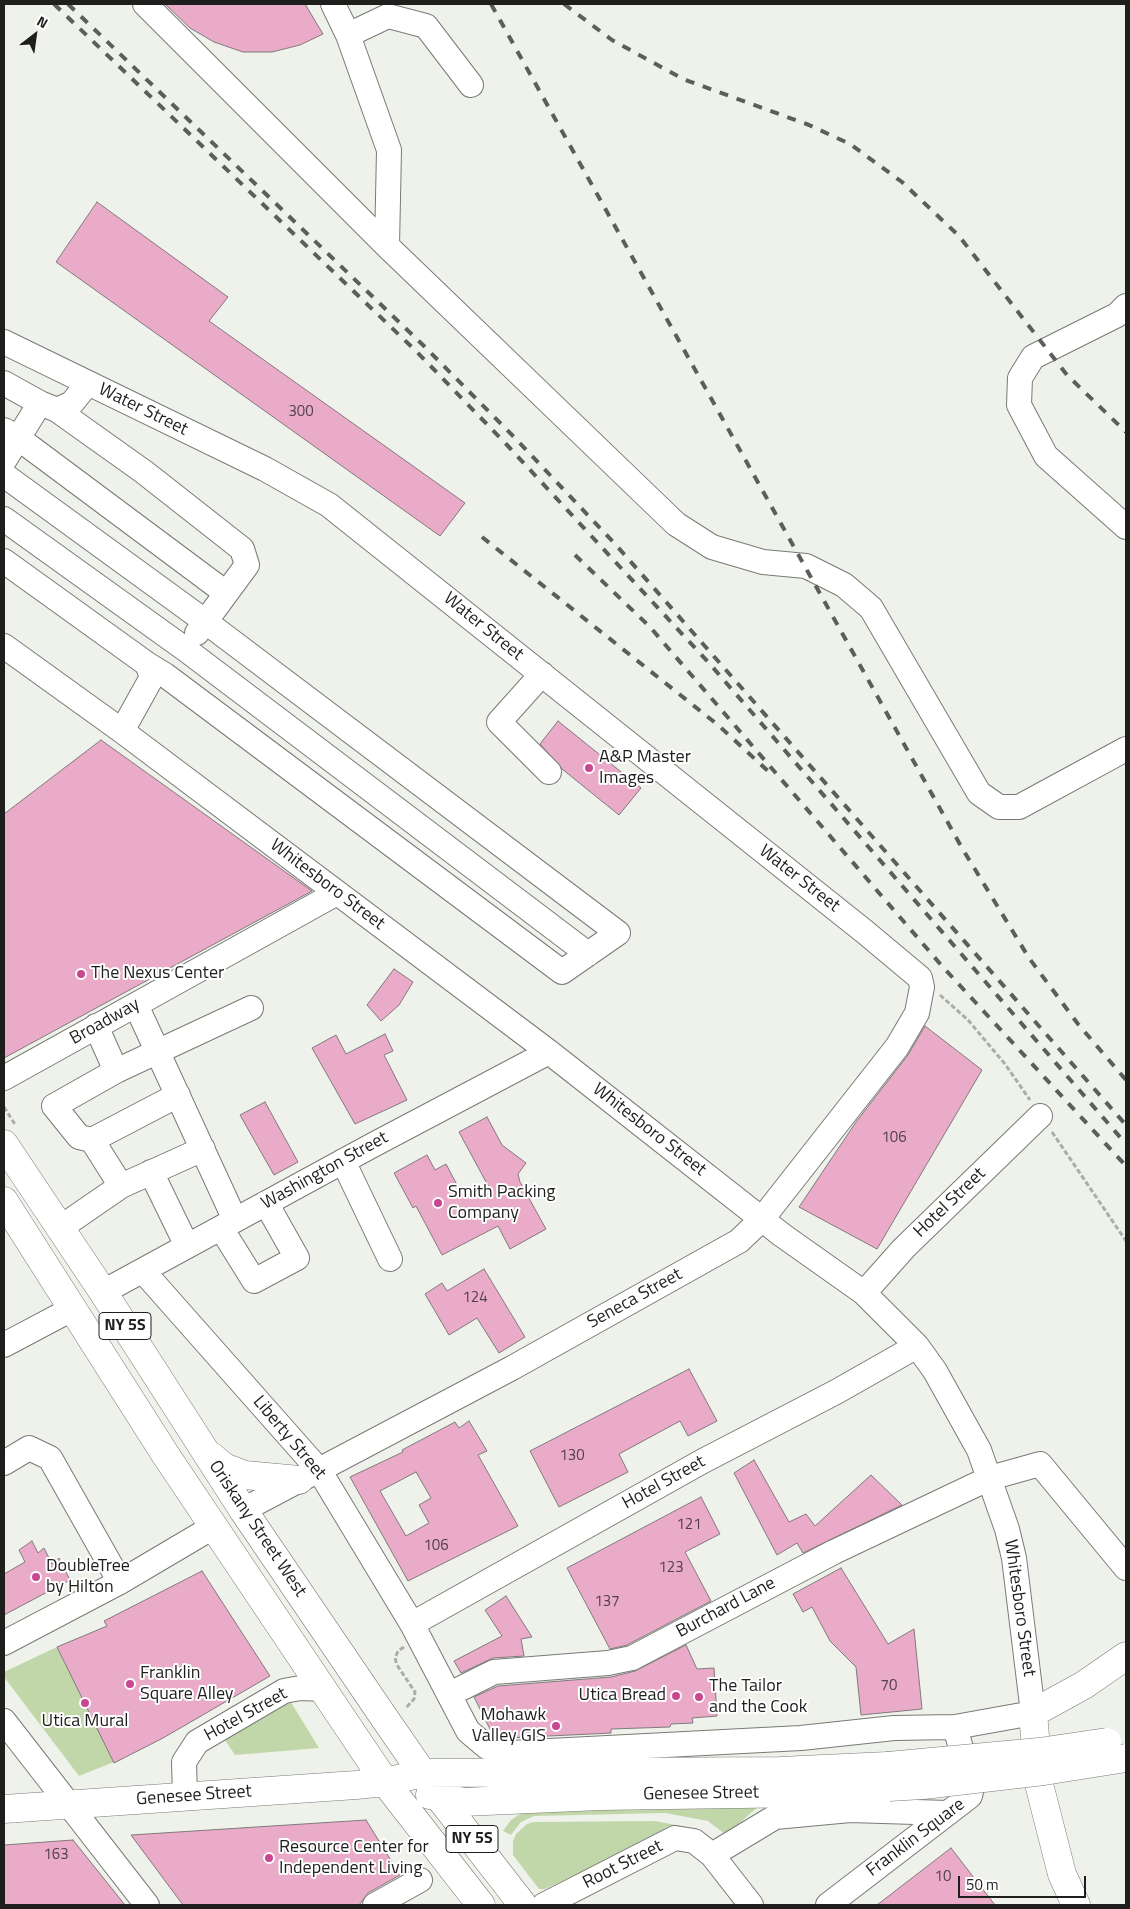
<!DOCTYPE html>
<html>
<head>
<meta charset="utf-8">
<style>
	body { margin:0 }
	#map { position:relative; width:1130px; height:1909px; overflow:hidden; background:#eff2eb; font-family:"Titillium Web",sans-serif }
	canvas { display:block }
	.frame { position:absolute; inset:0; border:5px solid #1e1f1d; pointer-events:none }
	.north { position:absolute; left:10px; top:10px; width:50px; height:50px; -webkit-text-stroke:4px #fff; paint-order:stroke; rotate:30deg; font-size:14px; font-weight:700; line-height:20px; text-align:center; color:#1e1f1d }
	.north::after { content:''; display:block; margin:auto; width:18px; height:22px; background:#1e1f1d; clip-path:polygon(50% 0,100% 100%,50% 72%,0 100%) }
	.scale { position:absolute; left:958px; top:1876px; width:128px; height:22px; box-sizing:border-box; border:2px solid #1e1f1d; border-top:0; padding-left:6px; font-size:15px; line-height:18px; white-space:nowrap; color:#1e1f1d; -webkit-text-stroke:4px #fff; paint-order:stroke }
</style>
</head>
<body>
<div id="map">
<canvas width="1130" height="1909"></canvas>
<div class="frame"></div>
<div class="north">N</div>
<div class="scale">50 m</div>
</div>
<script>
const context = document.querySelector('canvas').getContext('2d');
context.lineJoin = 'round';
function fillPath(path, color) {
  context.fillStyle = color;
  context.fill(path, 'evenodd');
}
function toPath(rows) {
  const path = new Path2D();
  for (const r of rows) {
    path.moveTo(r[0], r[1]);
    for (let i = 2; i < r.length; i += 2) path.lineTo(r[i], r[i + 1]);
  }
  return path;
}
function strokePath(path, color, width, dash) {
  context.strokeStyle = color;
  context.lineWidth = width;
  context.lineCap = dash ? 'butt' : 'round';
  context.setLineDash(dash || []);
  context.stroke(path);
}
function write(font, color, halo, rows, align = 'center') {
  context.font = font + ' "Titillium Web",sans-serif';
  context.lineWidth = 4;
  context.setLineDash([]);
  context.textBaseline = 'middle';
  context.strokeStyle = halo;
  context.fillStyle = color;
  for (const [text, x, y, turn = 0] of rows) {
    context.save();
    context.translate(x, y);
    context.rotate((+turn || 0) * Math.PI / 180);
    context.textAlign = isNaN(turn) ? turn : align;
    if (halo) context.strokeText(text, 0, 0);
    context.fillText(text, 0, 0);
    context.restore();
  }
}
const green = toPath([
	[57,1647,114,1762,79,1776,4,1677,4,1672],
	[289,1699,319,1748,235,1755,223,1737],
	[760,1805,726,1835,708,1821,665,1813,534,1816,521,1822,511,1835,503,1831,511,1820,526,1810],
	[655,1821,687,1827,678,1827,545,1889,539,1889,513,1855,513,1841,516,1834,527,1824,533,1822]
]);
const building = toPath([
	[165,4,305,4,323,34,300,45,272,52,243,52,214,42,190,28,165,4],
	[97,202,228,297,209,321,465,503,440,536,56,262,97,202],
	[558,721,641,788,619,815,562,769,540,744,558,721],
	[101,740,312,891,4,1058,4,814,101,740],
	[394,969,413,982,399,1005,381,1021,367,1005,394,969],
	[925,1026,982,1070,877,1249,799,1207,856,1122,908,1055,925,1026],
	[385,1034,393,1051,384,1055,407,1100,355,1124,312,1048,336,1035,346,1054,385,1034],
	[265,1102,298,1162,274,1175,240,1115,265,1102],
	[487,1117,502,1145,526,1163,518,1174,520,1182,546,1229,510,1249,498,1226,442,1255,416,1206,413,1208,394,1173,427,1155,435,1170,446,1164,464,1198,492,1193,459,1132,487,1117],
	[484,1269,525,1337,499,1353,477,1318,449,1335,425,1294,442,1283,447,1291,484,1269],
	[689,1369,717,1421,688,1436,680,1421,619,1454,628,1472,559,1507,530,1451,689,1369],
	[469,1421,487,1451,478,1455,518,1526,408,1581,350,1477,403,1452,402,1450,455,1422,459,1428,469,1421],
	[416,1472,431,1498,419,1505,429,1523,406,1536,380,1491,416,1472],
	[754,1460,789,1522,806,1514,815,1526,871,1475,902,1505,803,1553,797,1543,777,1555,734,1473,754,1460],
	[701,1497,720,1534,685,1552,711,1601,627,1645,610,1649,567,1568,701,1497],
	[32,1541,38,1553,44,1548,52,1564,59,1558,70,1580,4,1615,4,1574,25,1562,19,1550,32,1541],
	[841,1568,888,1644,914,1629,922,1709,861,1715,856,1667,830,1641,812,1607,803,1612,793,1594,841,1568],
	[202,1571,270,1676,163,1738,114,1763,57,1647,107,1626,104,1621,202,1571],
	[506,1596,532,1637,521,1639,524,1656,493,1658,461,1673,454,1661,502,1636,485,1610,506,1596],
	[686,1645,697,1669,714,1668,717,1716,692,1718,693,1723,671,1724,670,1727,611,1729,611,1733,508,1738,492,1733,474,1697,498,1686,611,1677,635,1671,686,1645],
	[366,1820,400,1875,368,1893,359,1905,183,1905,131,1835,366,1820],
	[73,1840,125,1905,4,1905,4,1845,73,1840],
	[951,1848,995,1905,877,1905,951,1848]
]);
const path = toPath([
	[940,995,968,1020,1005,1064,1030,1100],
	[4,1107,16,1126],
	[1052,1132,1126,1241],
	[404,1647,398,1651,395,1658,397,1665,415,1692,414,1699,405,1709]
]);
const minor = toPath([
	[145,4,387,246,676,524,712,547,763,562,806,566,844,585,871,608,979,793,999,807,1019,807,1126,749],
	[333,4,348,35,389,150,387,246],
	[348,35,388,16,426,26,471,85],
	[1126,306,1117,315,1033,357,1020,378,1019,405,1046,456,1126,527],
	[4,342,265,469,329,505,865,932,920,978,922,987,917,1013,897,1047,762,1219,739,1241,512,1368,243,1510],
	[4,383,40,403],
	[57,410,144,472,242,549,247,565,197,633],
	[4,430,18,438,226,593],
	[4,461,40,403,57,410,72,403,88,383],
	[4,475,206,622,618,933,562,972,165,675,147,664],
	[4,519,185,649,588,954],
	[4,561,147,664,152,677,122,731],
	[4,646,122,731,549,1052,782,1235,864,1293,917,1346,935,1371,979,1450,1007,1529,1014,1558,1033,1713,955,1727,894,1728,801,1738,511,1753,487,1747,468,1731,412,1624,319,1470,143,1271],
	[542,674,499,722,549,772],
	[136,1005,235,1220],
	[96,1026,116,1071,54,1106,79,1137,92,1140,178,1095],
	[116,1071,251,1008],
	[4,1078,337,893],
	[343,1161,390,1259],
	[151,1172,187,1246],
	[121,1186,203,1149],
	[60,1228,121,1186,92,1140],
	[221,1228,254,1281,297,1258,266,1203],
	[103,1292,373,1145,549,1052],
	[864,1293,904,1248,1040,1116],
	[4,1345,72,1309],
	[4,1463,29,1448,50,1458,120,1582],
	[412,1624,703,1461,836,1392,917,1346],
	[4,1643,120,1582,213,1527],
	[450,1694,494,1672,608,1663,632,1658,834,1552,990,1478,1040,1464,1126,1568],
	[4,1721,147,1905],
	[185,1796,184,1762,197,1742,284,1691,300,1688,324,1689],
	[712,1855,775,1817,850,1810,948,1813],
	[375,1905,420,1880],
	[544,1905,675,1838,694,1841,712,1855,751,1905],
	[828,1905,970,1796,972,1787,955,1727]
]);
const major = toPath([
	[4,1144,103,1292,243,1510,383,1716,439,1797,523,1905],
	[4,1201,165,1454,385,1782,481,1905],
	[211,1456,224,1467,245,1475,299,1480],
	[430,1795,463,1802,600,1796,808,1793,889,1787],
	[4,1809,356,1785,385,1782,423,1773,780,1771,888,1766],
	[1076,1905,1062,1874,1039,1784,1033,1713,1084,1685,1126,1656]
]);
const rail = toPath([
	[54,4,417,352,507,445,709,663,1126,1144],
	[68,4,424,346,516,439,616,545,1126,1125],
	[491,4,962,848,1029,958,1078,1024,1126,1080],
	[564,4,612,40,683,79,809,125,850,144,902,182,959,236,1067,375,1126,432],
	[482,537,718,725,769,772],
	[575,555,650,627,942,966,1126,1166]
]);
const majorBridge = toPath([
	[888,1766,1039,1752,1107,1742],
	[889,1787,923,1785,1044,1771,1126,1758]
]);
const markers = [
	[589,768,5,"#c84790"],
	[81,974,5,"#c84790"],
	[438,1203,5,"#c84790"],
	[36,1577,5,"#c84790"],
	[130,1684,5,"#c84790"],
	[676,1696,5,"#c84790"],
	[699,1697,5,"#c84790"],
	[85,1703,5,"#c84790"],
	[556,1726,5,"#c84790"],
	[269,1858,5,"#c84790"]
];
const numberNames = [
	["300",301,412],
	["106",894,1138],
	["124",475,1298],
	["130",572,1456],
	["121",689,1525],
	["106",436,1546],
	["123",671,1568],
	["137",607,1602],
	["70",889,1686],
	["163",56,1855],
	["10",943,1877]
];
const shields = [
	[125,1326,52],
	[472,1839,52]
];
const shieldNames = [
	["NY 5S",125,1326],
	["NY 5S",472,1839]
];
const streetNames = [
	["Water Street",143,410,26],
	["Water Street",483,627,39],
	["Water Street",799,879,38],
	["Whitesboro Street",327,885,37],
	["Broadway",105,1022,-29],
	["Whitesboro Street",649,1130,38],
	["Washington Street",325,1171,-29],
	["Hotel Street",950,1203,-44],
	["Seneca Street",635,1299,-29],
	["Liberty Street",289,1438,50],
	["Hotel Street",664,1483,-29],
	["Oriskany Street West",257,1529,56],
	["Burchard Lane",726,1608,-28],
	["Whitesboro Street",1019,1608,82],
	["Hotel Street",246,1715,-29],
	["Genesee Street",701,1794,-1],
	["Genesee Street",194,1796,-4],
	["Franklin Square",916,1838,-37],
	["Root Street",623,1865,-27]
];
const poiNames = [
	["A&P Master",599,758],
	["Images",599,779],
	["The Nexus Center",91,974],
	["Smith Packing",448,1193],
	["Company",448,1214],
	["DoubleTree",46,1567],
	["by Hilton",46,1588],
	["Franklin",140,1674],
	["Square Alley",140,1695],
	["The Tailor",709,1687],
	["and the Cook",709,1708],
	["Utica Bread",666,1696,"right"],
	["Mohawk",546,1716,"right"],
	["Valley GIS",546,1737,"right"],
	["Utica Mural",85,1722,"center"],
	["Resource Center for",279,1848],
	["Independent Living",279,1869]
];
fillPath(green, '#c2d7a9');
fillPath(building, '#e9abc8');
strokePath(building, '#80797c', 1);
strokePath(minor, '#787b75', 26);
strokePath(major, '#787b75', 29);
strokePath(path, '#abaea8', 3, [5, 2.5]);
strokePath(minor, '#fff', 24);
strokePath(major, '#fff', 28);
strokePath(rail, '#5c5e5a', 4, [9, 9]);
strokePath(majorBridge, '#787b75', 29, []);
strokePath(majorBridge, '#fff', 28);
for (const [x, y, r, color] of markers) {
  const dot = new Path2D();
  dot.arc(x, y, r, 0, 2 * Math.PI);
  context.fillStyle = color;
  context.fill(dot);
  strokePath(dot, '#fff', 2);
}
write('15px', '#514248', null, numberNames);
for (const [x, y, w] of shields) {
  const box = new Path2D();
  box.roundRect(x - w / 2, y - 13.5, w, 27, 4);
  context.fillStyle = '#fff';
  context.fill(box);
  strokePath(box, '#1e1f1d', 1);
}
write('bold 16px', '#1e1f1d', null, shieldNames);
write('18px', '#1e1f1d', '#fff', streetNames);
write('18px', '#1e1f1d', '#fff', poiNames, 'left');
</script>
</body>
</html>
